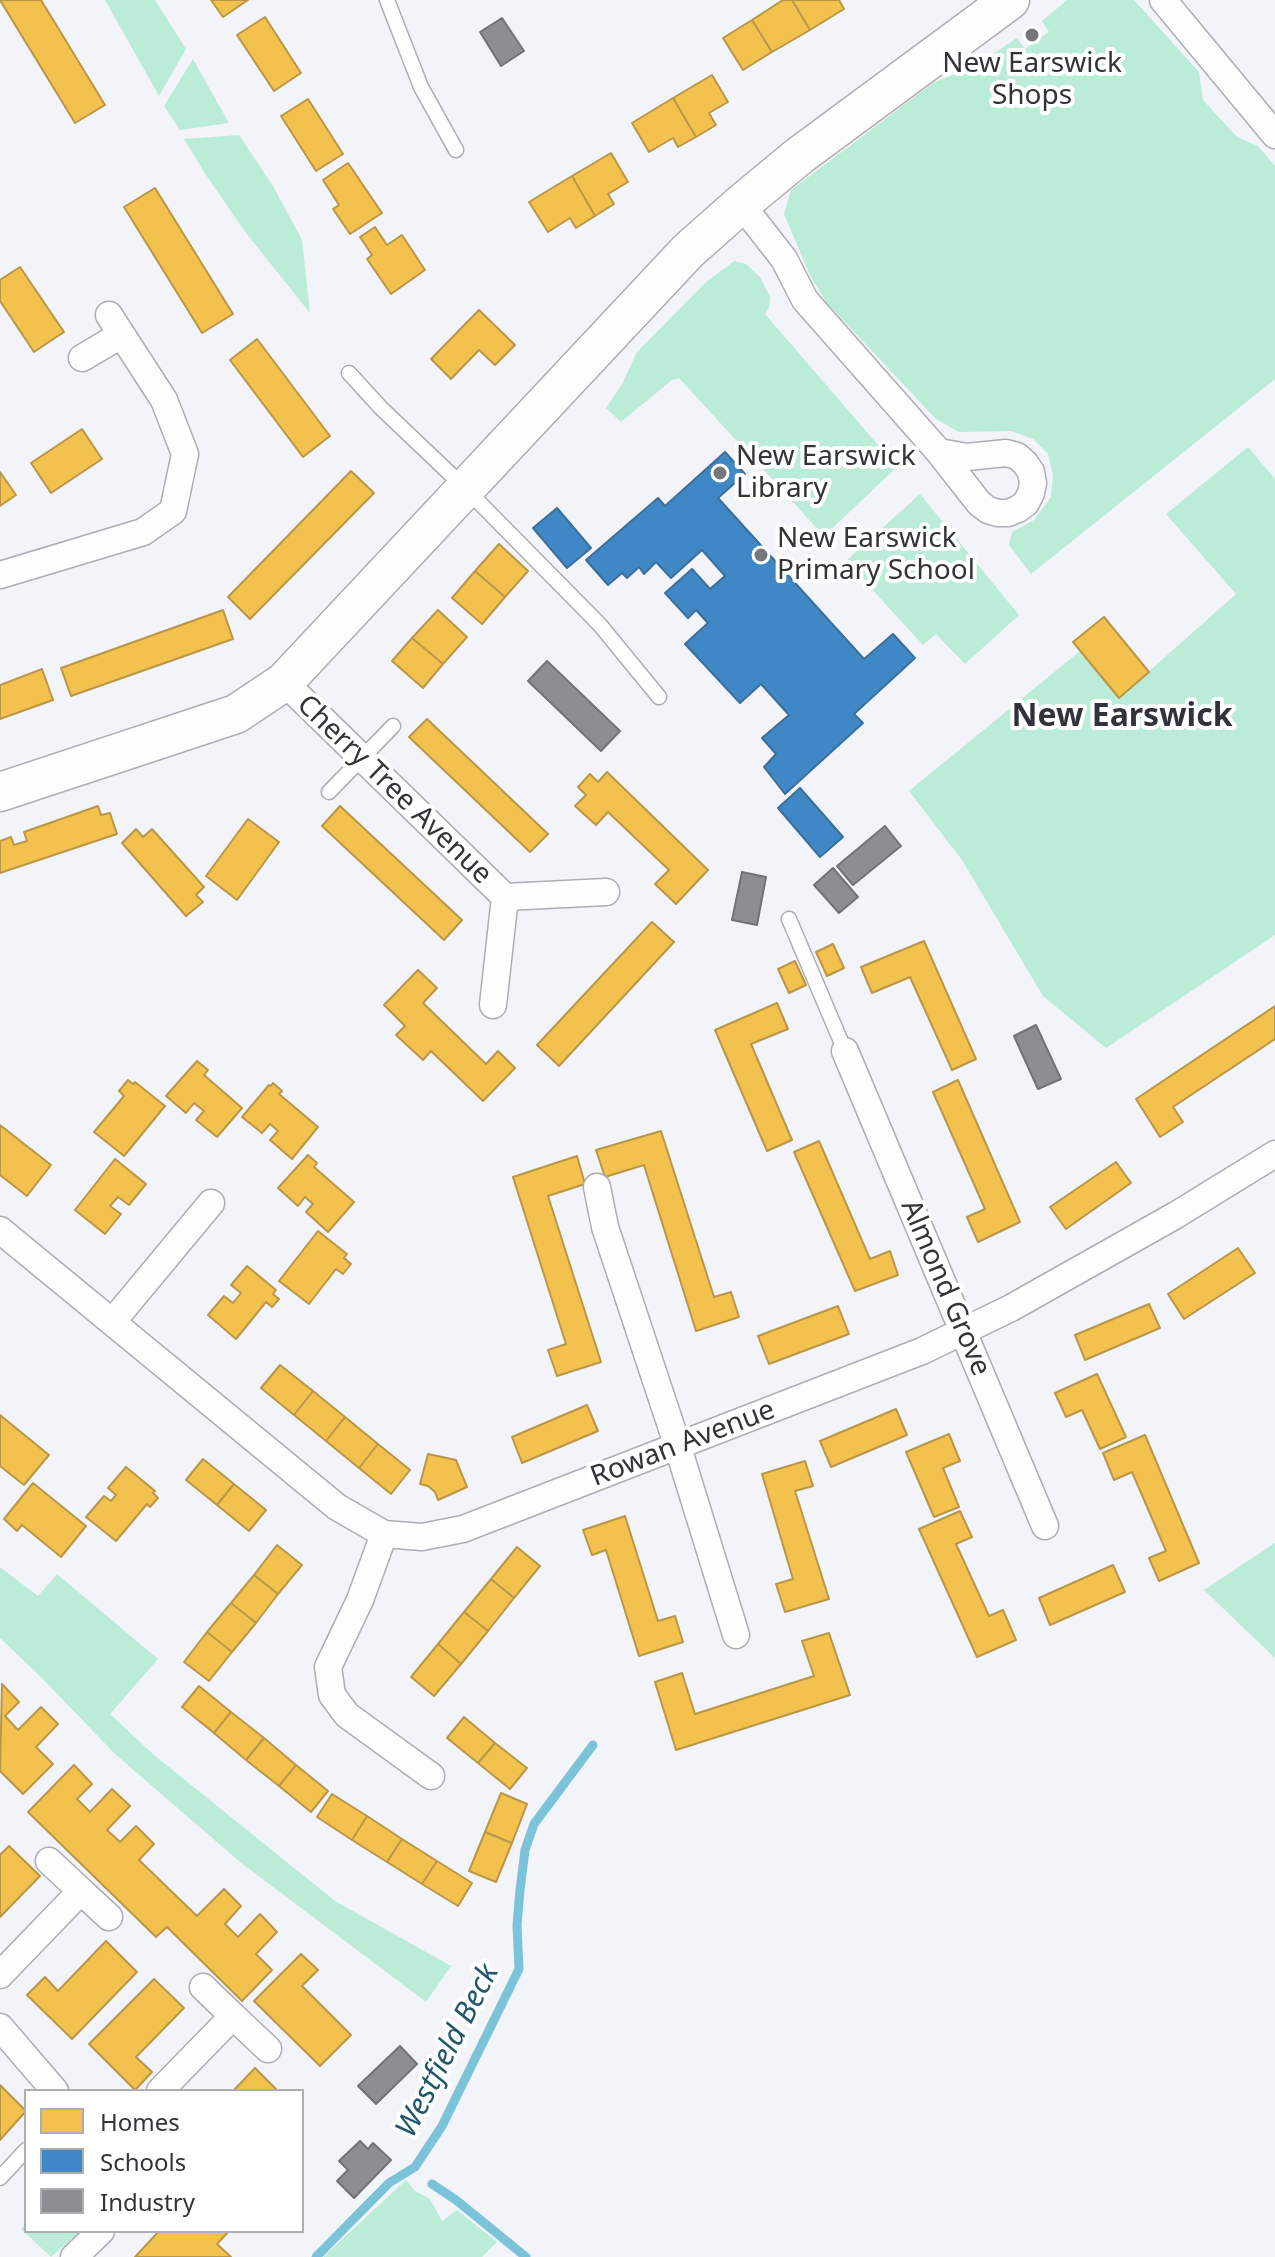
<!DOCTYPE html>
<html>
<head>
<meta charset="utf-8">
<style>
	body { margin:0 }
	#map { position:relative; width:1275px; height:2257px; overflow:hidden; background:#f3f3fa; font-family:"Noto Sans",sans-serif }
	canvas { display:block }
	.legend { position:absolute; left:24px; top:2089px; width:280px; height:144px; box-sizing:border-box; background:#fff; border:2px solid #adaeaf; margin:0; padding:10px 14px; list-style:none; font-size:24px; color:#333438 }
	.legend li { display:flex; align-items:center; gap:16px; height:40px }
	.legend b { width:40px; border:2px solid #adaeaf }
</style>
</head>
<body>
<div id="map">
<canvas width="1275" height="2257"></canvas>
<ul class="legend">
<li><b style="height:22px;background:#f2c14e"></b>Homes</li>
<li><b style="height:22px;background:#3f88c5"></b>Schools</li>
<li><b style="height:22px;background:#8d8d92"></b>Industry</li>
</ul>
</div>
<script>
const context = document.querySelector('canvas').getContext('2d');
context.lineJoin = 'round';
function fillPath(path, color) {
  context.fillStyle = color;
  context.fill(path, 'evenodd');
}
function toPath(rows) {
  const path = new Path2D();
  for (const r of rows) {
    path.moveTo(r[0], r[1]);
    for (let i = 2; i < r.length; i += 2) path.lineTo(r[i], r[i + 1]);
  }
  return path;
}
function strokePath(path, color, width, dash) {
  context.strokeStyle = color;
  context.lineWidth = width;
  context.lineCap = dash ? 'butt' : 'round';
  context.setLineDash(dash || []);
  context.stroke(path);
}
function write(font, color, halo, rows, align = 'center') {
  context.font = font + ' "Noto Sans",sans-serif';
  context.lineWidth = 8;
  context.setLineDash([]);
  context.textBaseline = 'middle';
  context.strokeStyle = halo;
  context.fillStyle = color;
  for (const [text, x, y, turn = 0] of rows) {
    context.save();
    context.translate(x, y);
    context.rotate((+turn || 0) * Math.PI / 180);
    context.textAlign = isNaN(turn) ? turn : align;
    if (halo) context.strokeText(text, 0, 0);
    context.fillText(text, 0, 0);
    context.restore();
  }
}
const green = toPath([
	[105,0,155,0,186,49,159,96],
	[1067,0,1134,0,1199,72,1203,100,1237,137,1258,146,1275,166,1275,379,1031,574,1009,545,1012,532,1034,520,1051,497,1053,475,1048,454,1033,439,1011,431,959,432,936,419,826,302,810,275,784,214,791,190,933,83,976,65,1017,38,1025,49,1049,32,1042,21],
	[193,59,229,123,180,130,164,106],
	[239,135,273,186,302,240,310,313,246,233,206,175,184,139],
	[734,261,746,264,760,277,770,297,769,308,765,314,897,467,824,536,679,378,672,380,621,422,606,408,622,384,637,352,706,282],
	[1248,447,1275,479,1275,935,1106,1048,1043,996,962,860,909,791,1080,651,1119,698,1236,594,1166,514],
	[920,494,1019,615,965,664,936,634,923,645,846,561],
	[1275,1543,1275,1658,1204,1590],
	[0,1567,38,1596,57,1574,158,1659,110,1714,154,1755,335,1901,451,1966,426,2002,240,1862,115,1754,41,1677,0,1638],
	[406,2180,415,2191,430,2199,442,2221,457,2210,497,2242,482,2257,323,2257],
	[26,2223,26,2231,80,2231,51,2257,21,2229]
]);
const homes = toPath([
	[0,0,41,0,105,105,75,123,0,0],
	[211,0,248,0,223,17,211,0],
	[783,0,792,0,810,30,772,52,752,20,783,0],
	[792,0,839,0,844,9,810,30,792,0],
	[265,17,301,73,274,91,237,35,265,17],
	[752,20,772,52,743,70,723,38,752,20],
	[712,75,728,102,709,113,716,125,696,137,673,98,712,75],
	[673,98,696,137,678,147,673,138,649,152,632,123,673,98],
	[308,99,343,154,316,171,281,116,308,99],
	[611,153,628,182,608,194,614,204,595,216,572,176,611,153],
	[348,163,382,213,350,234,333,209,339,205,323,180,348,163],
	[572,176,595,216,576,228,570,218,548,232,529,202,572,176],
	[155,188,233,314,202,333,124,207,155,188],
	[375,227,387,245,402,235,425,270,391,294,367,259,372,255,360,237,375,227],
	[20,267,64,332,34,352,0,301,0,280,20,267],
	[479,310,515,345,495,365,479,350,451,379,431,359,479,310],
	[257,339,330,436,303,457,230,360,257,339],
	[82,429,102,459,51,493,31,463,82,429],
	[351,471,374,493,250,619,228,597,351,471],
	[0,472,16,495,0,506,0,472],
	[499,544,528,571,505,597,475,571,499,544],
	[475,571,505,597,482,624,452,598,475,571],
	[223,610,233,639,71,696,61,668,223,610],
	[438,610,467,637,443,664,412,638,438,610],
	[1104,617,1149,672,1119,698,1073,642,1104,617],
	[412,638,443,664,423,688,392,661,412,638],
	[42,669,53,700,0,719,0,685,42,669],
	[427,719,548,834,530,852,409,737,427,719],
	[607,772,708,870,676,904,655,884,669,870,608,812,596,825,575,806,586,795,578,787,590,774,598,782,607,772],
	[98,806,101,815,110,813,117,834,0,873,0,841,11,837,14,845,27,841,24,832,98,806],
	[340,806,462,920,444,940,322,826,340,806],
	[248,819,279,842,237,900,206,876,248,819],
	[136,829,143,837,152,829,204,887,196,895,203,902,186,916,122,843,136,829],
	[652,922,674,942,559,1066,537,1045,652,922],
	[924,941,976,1059,952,1070,910,977,872,993,861,967,924,941],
	[833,944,844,968,827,976,816,952,833,944],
	[795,961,806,985,789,993,778,969,795,961],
	[418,970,437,988,423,1003,486,1064,498,1051,515,1068,483,1101,431,1051,423,1060,396,1035,405,1026,384,1005,418,970],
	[777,1003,788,1029,751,1044,792,1140,767,1151,715,1030,777,1003],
	[1275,1006,1275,1039,1173,1107,1183,1122,1160,1137,1136,1099,1275,1006],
	[197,1061,208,1070,204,1075,242,1108,217,1137,196,1120,204,1111,194,1103,186,1113,166,1096,197,1061],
	[128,1080,133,1084,135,1082,165,1106,124,1156,94,1132,124,1096,119,1091,128,1080],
	[958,1080,1020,1222,978,1242,967,1217,985,1209,933,1092,958,1080],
	[273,1083,282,1091,279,1094,318,1127,292,1159,270,1140,278,1131,270,1124,262,1133,242,1117,269,1085,271,1086,273,1083],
	[0,1125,51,1165,27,1196,0,1175,0,1125],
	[661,1131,714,1297,731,1292,739,1317,696,1331,644,1165,605,1177,596,1150,661,1131],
	[819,1141,870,1259,890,1251,898,1275,855,1291,794,1152,819,1141],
	[308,1155,317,1163,314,1167,354,1202,328,1232,306,1212,313,1204,305,1197,298,1206,278,1188,308,1155],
	[577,1156,585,1184,548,1196,601,1362,557,1376,548,1350,566,1344,513,1177,577,1156],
	[115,1159,146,1184,129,1205,118,1197,110,1206,121,1214,105,1234,75,1210,115,1159],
	[1116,1162,1131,1183,1066,1229,1050,1207,1116,1162],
	[318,1231,347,1254,344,1258,351,1264,343,1274,336,1269,309,1304,279,1281,318,1231],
	[1238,1248,1255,1273,1184,1319,1168,1294,1238,1248],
	[247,1266,276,1290,273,1294,279,1299,272,1307,266,1302,236,1339,208,1315,224,1296,233,1303,241,1293,231,1285,247,1266],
	[1149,1304,1160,1328,1085,1360,1075,1335,1149,1304],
	[838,1306,849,1334,769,1364,758,1336,838,1306],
	[280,1365,313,1391,294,1415,261,1388,280,1365],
	[1097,1374,1126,1437,1100,1449,1082,1410,1066,1417,1055,1393,1097,1374],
	[313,1391,345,1417,326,1441,294,1415,313,1391],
	[587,1405,598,1431,522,1463,512,1437,587,1405],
	[896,1409,907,1435,831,1467,820,1441,896,1409],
	[0,1415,49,1455,24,1485,0,1466,0,1415],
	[345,1417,378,1444,359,1468,326,1441,345,1417],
	[949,1434,960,1461,943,1468,959,1507,934,1517,906,1452,949,1434],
	[1145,1435,1199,1563,1159,1581,1149,1558,1166,1551,1132,1472,1114,1480,1103,1453,1145,1435],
	[378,1444,410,1470,391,1494,359,1468,378,1444],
	[428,1454,456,1460,467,1487,438,1500,435,1492,428,1486,420,1484,428,1454],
	[203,1459,234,1484,217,1505,186,1480,203,1459],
	[805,1461,813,1486,795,1491,829,1599,785,1612,776,1584,793,1579,762,1474,805,1461],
	[126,1467,155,1491,153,1493,158,1498,150,1507,147,1504,116,1541,86,1517,104,1496,111,1501,116,1495,108,1488,126,1467],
	[33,1483,86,1526,61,1557,22,1525,17,1531,4,1519,33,1483],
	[234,1484,266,1510,249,1531,217,1505,234,1484],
	[960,1511,972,1537,956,1544,989,1616,1003,1610,1016,1640,977,1657,919,1529,960,1511],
	[625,1516,658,1621,675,1616,683,1642,639,1656,606,1550,592,1555,583,1530,625,1516],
	[277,1545,302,1565,278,1594,254,1575,277,1545],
	[517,1547,540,1566,514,1598,491,1579,517,1547],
	[1113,1565,1125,1592,1050,1625,1039,1598,1113,1565],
	[254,1575,278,1594,256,1623,231,1603,254,1575],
	[491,1579,514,1598,488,1631,464,1612,491,1579],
	[231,1603,256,1623,232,1652,207,1632,231,1603],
	[464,1612,488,1631,461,1664,438,1644,464,1612],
	[207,1632,232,1652,209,1681,184,1662,207,1632],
	[829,1633,850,1695,676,1750,655,1682,682,1673,695,1714,814,1676,802,1641,829,1633],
	[438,1644,461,1664,434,1696,411,1677,438,1644],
	[2,1684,19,1702,5,1716,18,1730,41,1707,58,1724,36,1747,53,1764,23,1794,0,1771,2,1684],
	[199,1686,231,1712,214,1733,182,1707,199,1686],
	[231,1712,264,1738,246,1760,214,1733,231,1712],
	[464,1717,495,1743,478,1763,447,1738,464,1717],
	[264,1738,296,1765,279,1786,246,1760,264,1738],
	[495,1743,527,1768,510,1789,478,1763,495,1743],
	[74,1765,92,1784,77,1799,90,1812,112,1789,130,1806,107,1830,120,1842,136,1826,154,1844,139,1860,197,1916,224,1889,241,1906,225,1924,238,1937,260,1914,277,1932,256,1954,272,1970,242,2001,167,1927,156,1937,28,1812,74,1765],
	[296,1765,328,1791,311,1812,279,1786,296,1765],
	[501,1793,527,1804,512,1843,485,1832,501,1793],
	[332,1794,367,1816,352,1840,317,1817,332,1794],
	[367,1816,402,1839,387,1862,352,1840,367,1816],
	[485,1832,512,1843,496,1882,469,1871,485,1832],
	[402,1839,437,1861,422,1884,387,1862,402,1839],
	[9,1846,40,1876,0,1917,0,1855,9,1846],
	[437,1861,472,1883,458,1906,422,1884,437,1861],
	[106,1941,137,1972,72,2039,27,1995,45,1977,58,1991,106,1941],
	[301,1954,318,1970,302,1986,351,2035,320,2066,254,2001,301,1954],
	[154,1979,184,2008,136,2057,152,2072,135,2090,89,2044,154,1979],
	[255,2068,278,2091,233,2091,255,2068],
	[0,2085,26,2111,0,2140,0,2085],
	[159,2231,229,2231,217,2244,231,2257,135,2257,159,2231]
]);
const schools = toPath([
	[725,452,745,474,718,498,864,659,893,634,915,658,854,714,863,723,785,794,764,767,776,754,762,738,789,715,761,684,740,703,685,644,708,623,696,610,688,618,665,593,692,569,710,589,725,576,702,550,671,578,656,562,644,574,639,567,627,578,622,573,608,585,586,560,658,498,665,506,725,452],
	[557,508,591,548,567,568,533,528,557,508],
	[800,788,843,837,820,857,778,808,800,788]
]);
const industry = toPath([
	[502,18,524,51,501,66,480,32,502,18],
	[547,661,620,731,601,751,528,681,547,661],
	[885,826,901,846,853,885,837,866,885,826],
	[833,868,858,897,839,913,814,885,833,868],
	[742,872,766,877,757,925,732,920,742,872],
	[1036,1025,1061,1079,1038,1089,1014,1036,1036,1025],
	[400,2046,417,2064,376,2104,358,2086,400,2046],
	[360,2141,368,2149,373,2143,391,2160,354,2198,337,2181,348,2170,339,2161,360,2141]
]);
const stream = toPath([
	[432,2184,456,2200,526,2257],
	[316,2257,389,2183,415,2167,442,2126,519,1969,517,1925,520,1890,525,1850,534,1824,593,1745]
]);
const lane = toPath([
	[387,0,421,87,456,150],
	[349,373,381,408,465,488,600,625,659,697],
	[329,792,393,726],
	[789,919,845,1051],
	[0,2178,26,2150]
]);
const street = toPath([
	[1163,0,1275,135],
	[741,204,784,259,805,300,939,452,979,503,988,510,998,513,1008,513,1018,509,1026,503,1031,493,1033,483,1031,472,1025,463,1017,456,1006,453,967,457,939,452],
	[82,358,121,335],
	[0,575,143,532,173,511,185,454,164,400,109,315],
	[284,682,505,897,606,892],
	[493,1005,505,897],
	[845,1051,1045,1526],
	[597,1187,605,1227,677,1444,736,1635],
	[0,1230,337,1507,384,1534,422,1537,463,1529,922,1351,1011,1308,1176,1215,1275,1154],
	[113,1321,211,1203],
	[384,1534,360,1600,328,1667,332,1695,347,1715,431,1776],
	[81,1891,109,1917],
	[0,1975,81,1891,49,1861],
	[203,1987,233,2016],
	[0,2027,55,2091],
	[160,2091,233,2016,268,2049],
	[74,2257,101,2231]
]);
const secondary = toPath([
	[0,792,236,714,284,682,688,251,741,204,799,156,1010,0]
]);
const markers = [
	[1032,35,8,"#76777c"],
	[720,473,8,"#76777c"],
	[761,555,8,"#76777c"]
];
const poiNames = [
	["New Earswick",1032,64,"center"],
	["Shops",1032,96,"center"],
	["New Earswick",736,457],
	["Library",736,489],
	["New Earswick",777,539],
	["Primary School",777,571]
];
const streetNames = [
	["Cherry Tree Avenue",394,790,44],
	["Almond Grove",945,1288,67],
	["Rowan Avenue",683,1444,-21]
];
const waterNames = [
	["Westfield Beck",448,2051,-63]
];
const quarterNames = [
	["New Earswick",1122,717]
];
fillPath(green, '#bbecd7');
fillPath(homes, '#f2c14e');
strokePath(homes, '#b99747', 2);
fillPath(schools, '#3f88c5');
strokePath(schools, '#3b6f9b', 2);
fillPath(industry, '#8d8d92');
strokePath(industry, '#727277', 2);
strokePath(stream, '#7ac3d9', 9);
strokePath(lane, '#adadb2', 17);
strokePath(street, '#adadb2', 29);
strokePath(secondary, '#adadb2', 41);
strokePath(lane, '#fdfdfe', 14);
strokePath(street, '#fdfdfe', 26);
strokePath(secondary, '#fdfdfe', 38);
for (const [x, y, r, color] of markers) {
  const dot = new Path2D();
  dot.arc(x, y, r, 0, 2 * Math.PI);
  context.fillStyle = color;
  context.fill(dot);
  strokePath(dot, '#fff', 3);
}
write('28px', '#333438', '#fff', poiNames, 'left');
write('28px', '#333438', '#fff', streetNames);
write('italic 30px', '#205869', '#fff', waterNames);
write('bold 32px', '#32323b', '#fff', quarterNames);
</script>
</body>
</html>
